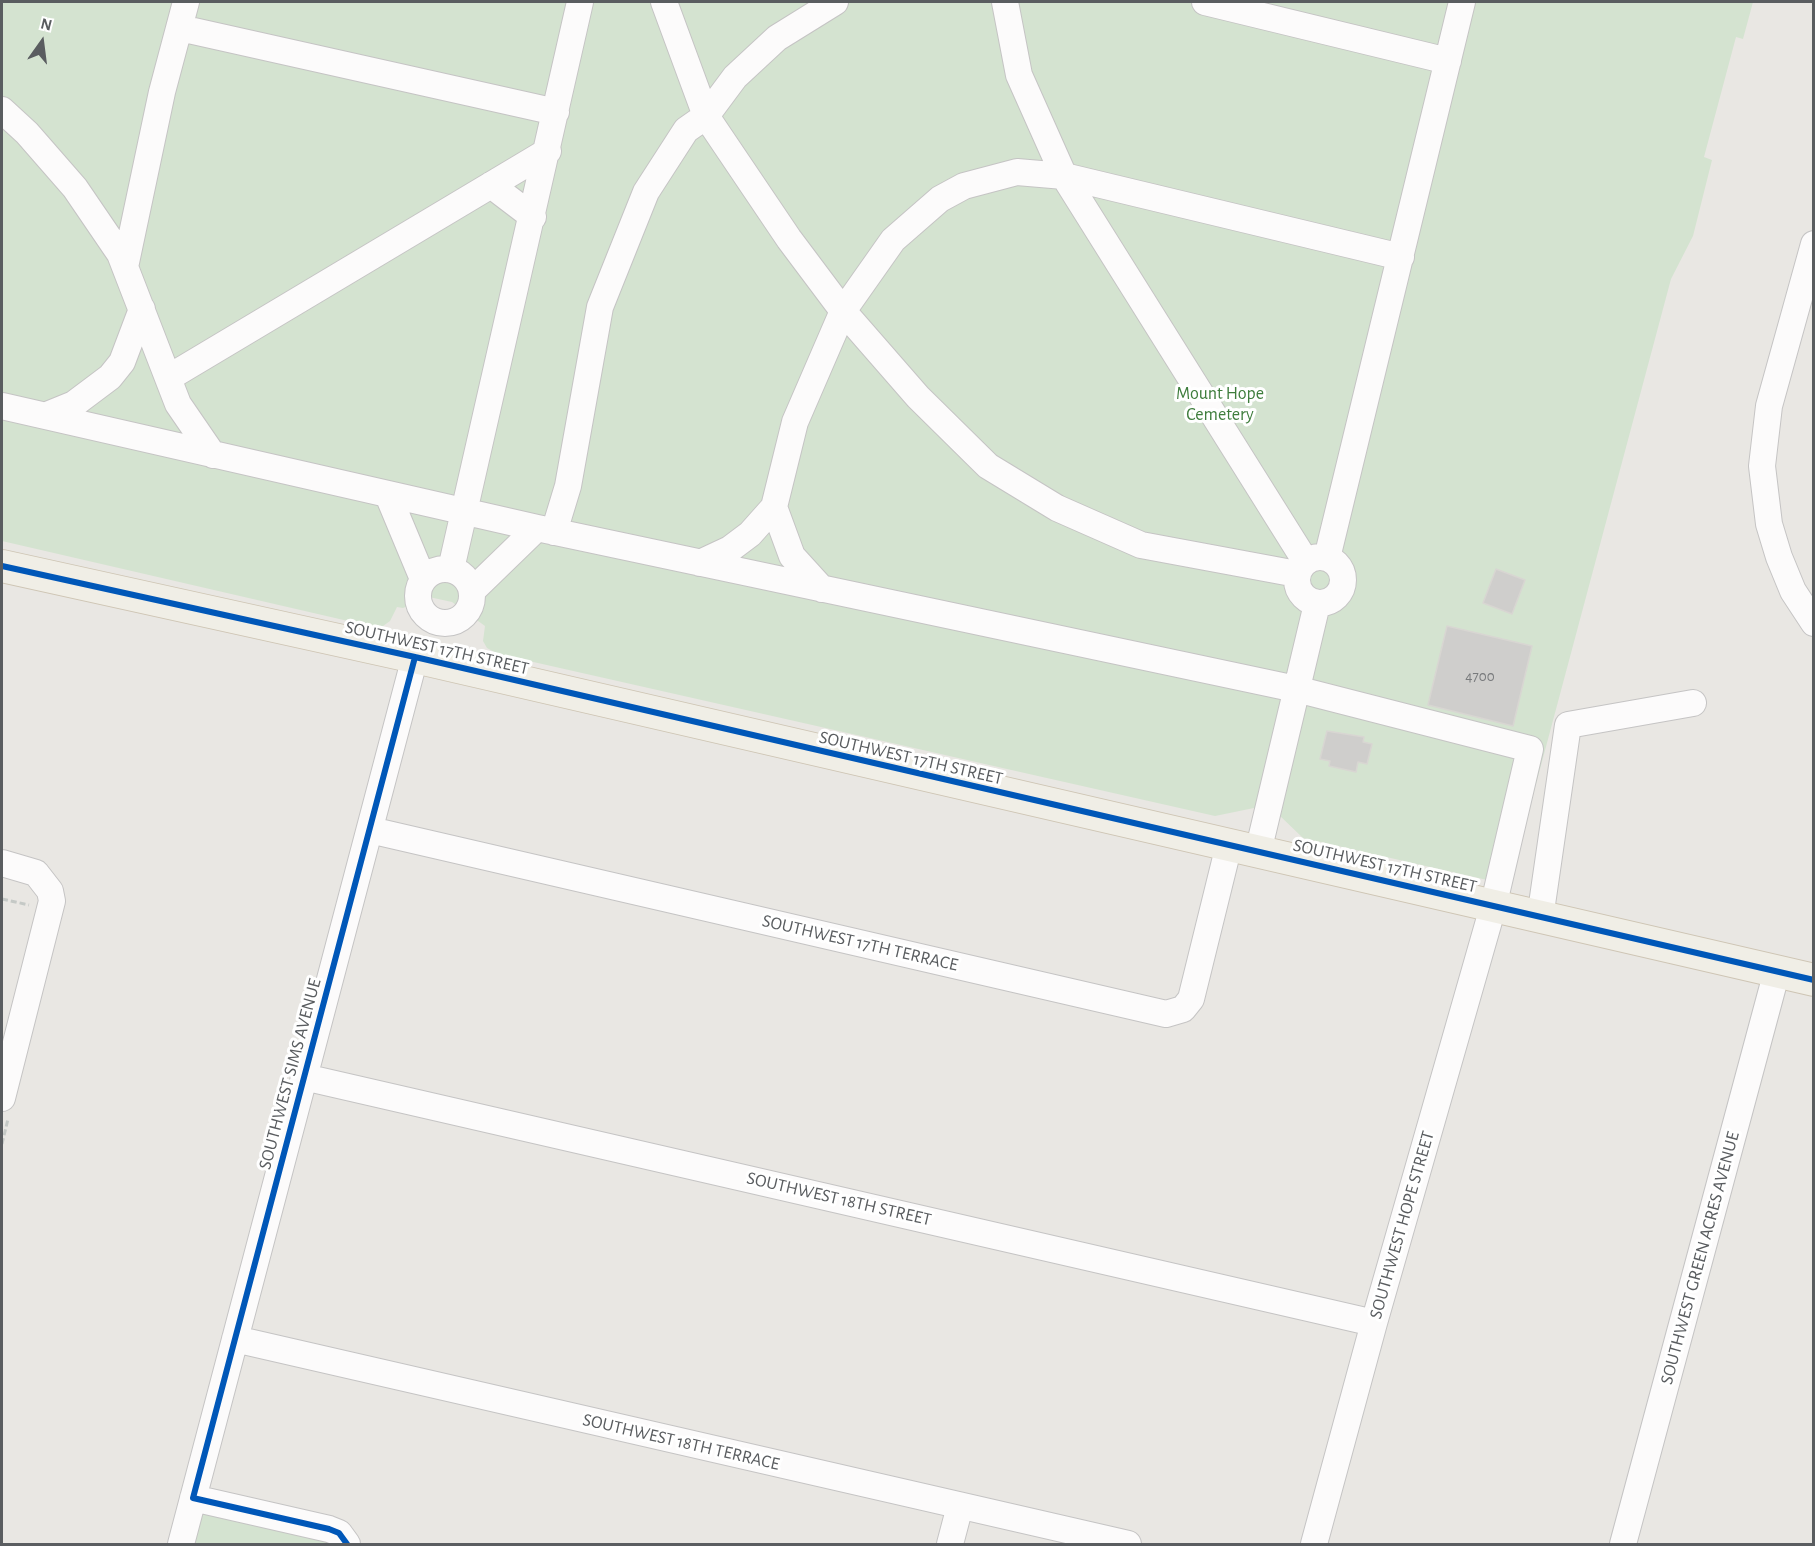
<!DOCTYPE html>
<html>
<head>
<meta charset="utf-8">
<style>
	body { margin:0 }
	#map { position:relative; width:1815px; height:1546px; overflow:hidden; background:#e9e7e3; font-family:"Alegreya Sans",sans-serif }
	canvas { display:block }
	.frame { position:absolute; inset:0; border:3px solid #5a5d60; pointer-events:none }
	.north { position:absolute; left:12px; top:12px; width:60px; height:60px; -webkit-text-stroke:4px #fff; paint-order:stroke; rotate:14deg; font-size:16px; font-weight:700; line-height:24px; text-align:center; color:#5a5d60 }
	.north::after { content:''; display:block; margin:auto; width:21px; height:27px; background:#5a5d60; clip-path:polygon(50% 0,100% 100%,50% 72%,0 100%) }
</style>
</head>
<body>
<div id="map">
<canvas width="1815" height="1546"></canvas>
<div class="frame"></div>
<div class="north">N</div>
</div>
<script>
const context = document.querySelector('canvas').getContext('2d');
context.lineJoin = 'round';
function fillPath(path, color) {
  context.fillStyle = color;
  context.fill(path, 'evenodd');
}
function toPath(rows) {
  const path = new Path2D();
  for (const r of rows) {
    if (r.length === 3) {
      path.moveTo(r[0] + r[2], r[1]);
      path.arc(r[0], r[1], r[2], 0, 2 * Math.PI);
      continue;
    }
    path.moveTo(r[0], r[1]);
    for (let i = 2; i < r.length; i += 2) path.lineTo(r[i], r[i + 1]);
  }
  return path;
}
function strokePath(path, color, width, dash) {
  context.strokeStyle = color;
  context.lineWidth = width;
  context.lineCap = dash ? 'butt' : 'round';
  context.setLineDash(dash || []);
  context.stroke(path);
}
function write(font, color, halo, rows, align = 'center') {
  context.font = font + ' "Alegreya Sans",sans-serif';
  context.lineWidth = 6;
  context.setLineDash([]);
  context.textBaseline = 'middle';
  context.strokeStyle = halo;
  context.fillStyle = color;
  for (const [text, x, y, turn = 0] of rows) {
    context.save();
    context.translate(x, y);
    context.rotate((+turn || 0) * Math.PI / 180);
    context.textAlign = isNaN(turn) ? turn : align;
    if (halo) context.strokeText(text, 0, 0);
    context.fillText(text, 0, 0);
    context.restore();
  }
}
const green = toPath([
	[2,2,1753,2,1743,39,1736,37,1704,157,1712,160,1693,236,1671,279,1509,885,1303,838,1278,814,1254,808,1215,816,498,654,487,648,483,641,485,626,452,602,429,597,403,608,397,607,390,621,383,626,374,627,2,541],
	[202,1513,331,1539,335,1544,191,1544]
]);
const building = toPath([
	[1496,569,1525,580,1512,614,1483,603,1496,569],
	[1447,626,1532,646,1513,726,1428,705,1447,626],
	[1327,731,1364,737,1363,742,1372,744,1367,764,1358,762,1356,772,1329,766,1330,761,1320,759,1327,731]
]);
const path = toPath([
	[2,899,29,905],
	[2,1144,8,1119]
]);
const minor = toPath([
	[664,2,706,116,789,239,843,311,918,397,988,466,1057,508,1141,545,1297,574],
	[1005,2,1019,75,1064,176,1306,562],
	[1205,2,1448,61],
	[180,28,556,112],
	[2,110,27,133,75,188,120,254,178,404,213,455],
	[491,185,533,217],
	[1814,244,1769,406,1762,466,1769,524,1779,557,1793,591,1814,623],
	[125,267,162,92,186,2],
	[168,378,548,151],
	[2,406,537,528,1296,689,1530,749,1493,907,1374,1323,1314,1544],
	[47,415,74,404,110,377,122,362,142,309],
	[388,495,423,579],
	[774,507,792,556,822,589],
	[554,532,568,486,600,307,646,192,686,130,706,116,735,77,777,38,835,2],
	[1320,580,23],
	[1327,558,1462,2],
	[700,563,730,549,750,534,774,507,795,422,843,311,893,240,940,199,964,186,1017,172,1064,176,1401,257],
	[445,596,27],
	[451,569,580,2],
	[472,591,537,528],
	[370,830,1166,1014,1183,1009,1191,999,1229,845],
	[1258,852,1317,604],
	[2,863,36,873,50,891,52,901,2,1098],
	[1540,918,1568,725,1693,703],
	[304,1077,1374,1323],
	[235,1339,1128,1544],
	[193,1498,329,1529,339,1533,347,1544],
	[181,1544,415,657],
	[950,1544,960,1506],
	[1623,1544,1777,971]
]);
const major = toPath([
	[2,566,415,657,1814,980]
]);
const cycleway = toPath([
	[2,566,415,657,1814,980],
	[347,1544,339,1533,329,1529,193,1498,415,657]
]);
const numberNames = [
	["4700",1480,676]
];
const parkNames = [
	["Mount Hope",1220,394],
	["Cemetery",1220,415]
];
const streetNames = [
	["SOUTHWEST 17TH STREET",437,648,13],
	["SOUTHWEST 17TH STREET",911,758,13],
	["SOUTHWEST 17TH STREET",1385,866,13],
	["SOUTHWEST 17TH TERRACE",860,943,13],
	["SOUTHWEST SIMS AVENUE",290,1074,-75],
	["SOUTHWEST 18TH STREET",839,1199,13],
	["SOUTHWEST HOPE STREET",1402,1225,-74],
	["SOUTHWEST GREEN ACRES AVENUE",1700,1258,-75],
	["SOUTHWEST 18TH TERRACE",681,1442,13]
];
fillPath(green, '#d4e3d0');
fillPath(building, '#cfcecc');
strokePath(building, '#d8d6d2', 1.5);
strokePath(minor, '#c5c4c4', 28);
strokePath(major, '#cec5b4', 34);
strokePath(path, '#c5c9c6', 3, [6, 3]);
strokePath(minor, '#fcfbfb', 26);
strokePath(major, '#f0eee6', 32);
strokePath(cycleway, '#0057b8', 6);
write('15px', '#787a7c', null, numberNames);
write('18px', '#3e7d3c', '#fff', parkNames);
write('18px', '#5a5d60', '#fff', streetNames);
</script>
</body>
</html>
